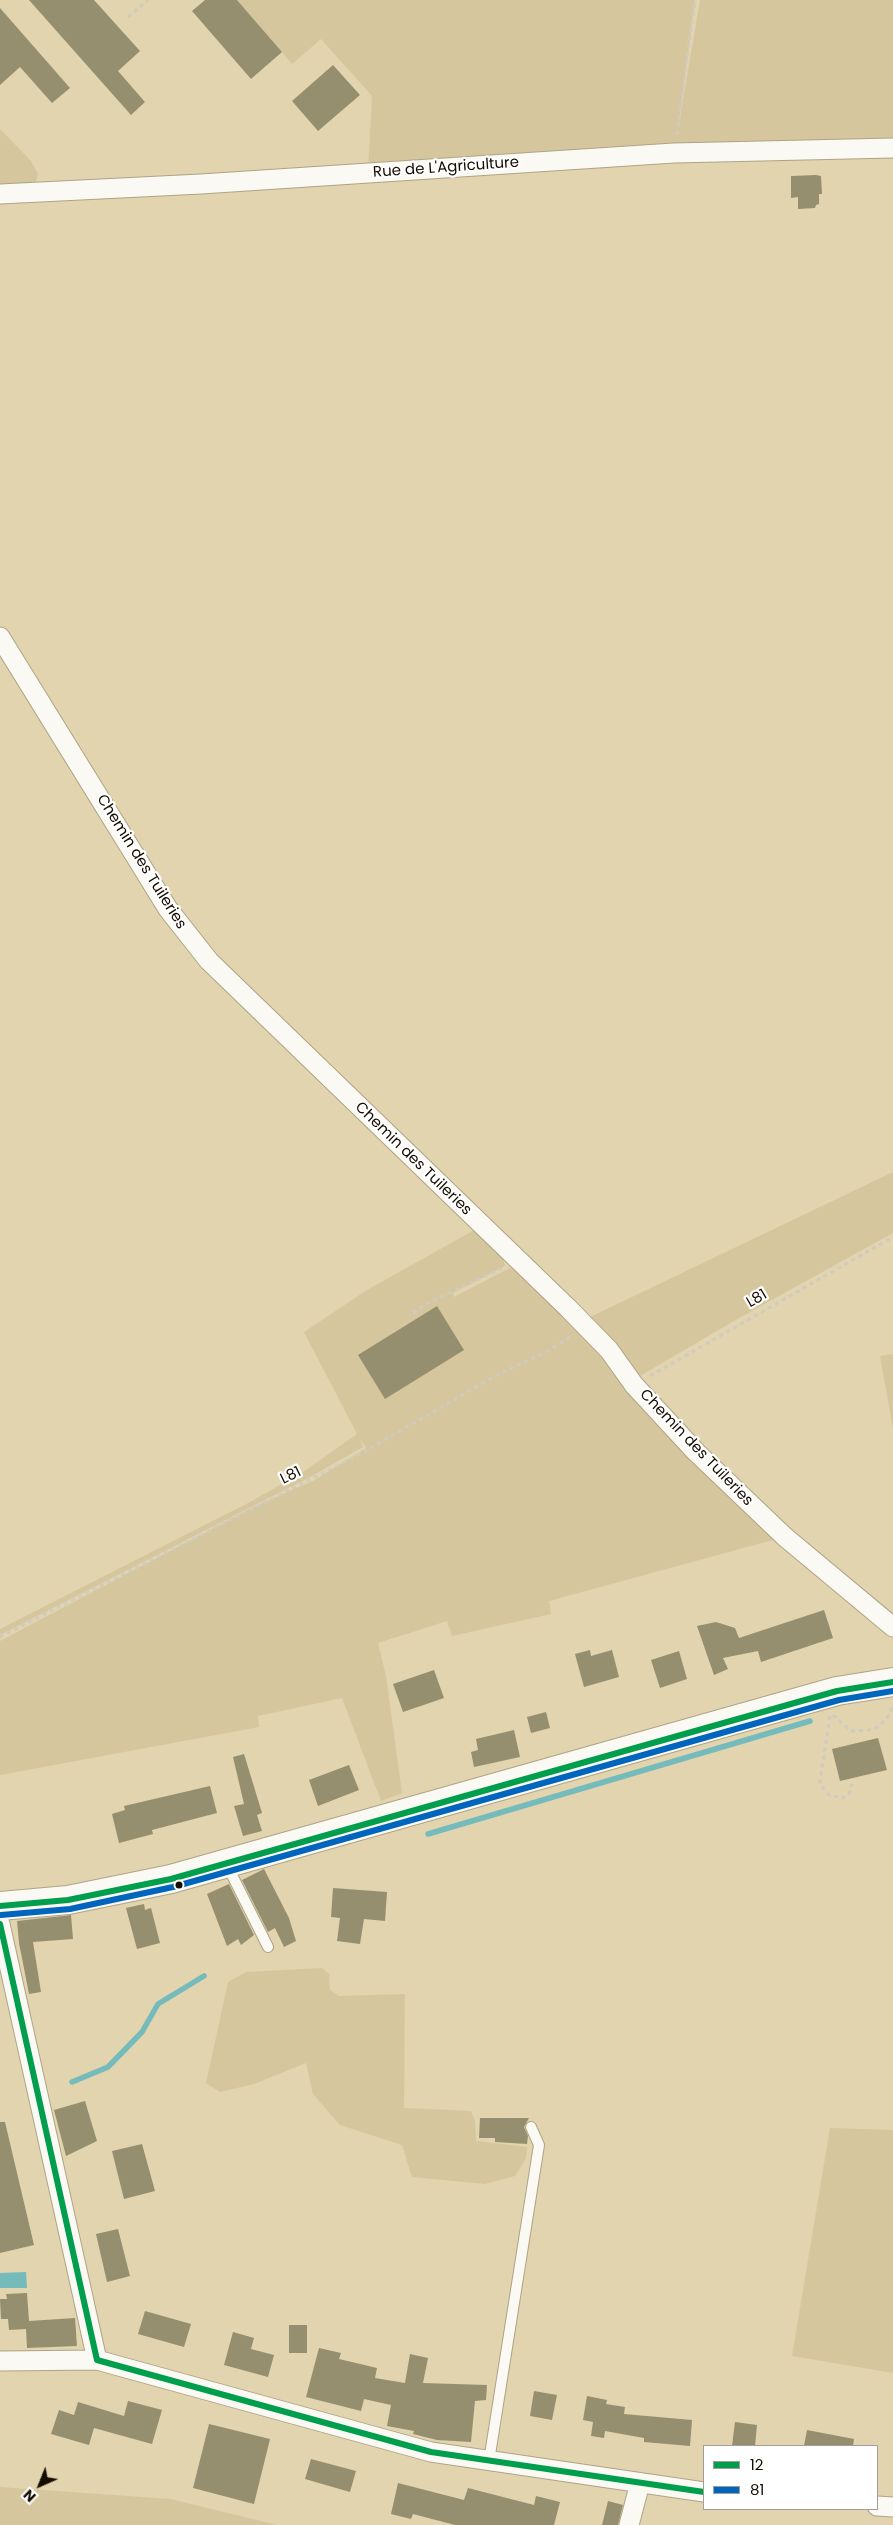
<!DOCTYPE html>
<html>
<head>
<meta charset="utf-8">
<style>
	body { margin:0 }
	#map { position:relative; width:893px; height:2525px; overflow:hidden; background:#e1d4ae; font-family:Poppins,sans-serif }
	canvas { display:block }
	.legend { position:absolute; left:703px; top:2445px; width:175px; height:65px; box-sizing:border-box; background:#fff; border:1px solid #a19e99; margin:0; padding:6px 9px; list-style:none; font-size:15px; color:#140c00 }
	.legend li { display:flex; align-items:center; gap:10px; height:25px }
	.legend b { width:25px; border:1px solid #a19e99 }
	.north { position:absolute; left:15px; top:2460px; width:50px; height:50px; -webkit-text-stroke:4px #fff; paint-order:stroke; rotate:224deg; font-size:14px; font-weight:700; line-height:20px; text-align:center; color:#140c00 }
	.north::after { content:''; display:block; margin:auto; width:18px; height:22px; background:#140c00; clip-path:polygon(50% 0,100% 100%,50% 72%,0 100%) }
</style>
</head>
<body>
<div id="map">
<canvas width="893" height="2525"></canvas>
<ul class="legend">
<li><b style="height:6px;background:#019e4d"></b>12</li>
<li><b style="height:6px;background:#0065bd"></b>81</li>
</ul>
<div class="north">N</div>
</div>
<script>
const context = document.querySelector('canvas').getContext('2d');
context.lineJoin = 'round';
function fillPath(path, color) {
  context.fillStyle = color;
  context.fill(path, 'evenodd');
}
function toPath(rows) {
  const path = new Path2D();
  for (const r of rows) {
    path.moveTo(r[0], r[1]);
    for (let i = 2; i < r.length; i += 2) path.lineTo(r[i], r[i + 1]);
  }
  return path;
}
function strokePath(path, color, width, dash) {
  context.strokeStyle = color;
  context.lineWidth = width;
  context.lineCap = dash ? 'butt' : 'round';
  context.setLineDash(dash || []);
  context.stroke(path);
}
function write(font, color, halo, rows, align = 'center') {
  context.font = font + ' Poppins,sans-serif';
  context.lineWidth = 4.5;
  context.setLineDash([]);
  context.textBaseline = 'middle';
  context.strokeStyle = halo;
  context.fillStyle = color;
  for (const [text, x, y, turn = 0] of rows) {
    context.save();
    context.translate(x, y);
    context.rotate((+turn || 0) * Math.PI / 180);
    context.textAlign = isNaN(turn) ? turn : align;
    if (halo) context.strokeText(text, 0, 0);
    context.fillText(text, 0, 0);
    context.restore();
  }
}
const green = toPath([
	[237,0,695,0,678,129,700,0,893,0,893,142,368,173,372,96,321,39,292,64],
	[0,129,31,161,38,174,34,187,0,194],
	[893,1172,893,1233,739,1318,635,1379,588,1318],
	[478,1228,502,1256,505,1266,453,1293,454,1297,510,1268,537,1285,780,1538,549,1601,551,1614,452,1636,447,1621,378,1643,386,1676,402,1793,381,1801,342,1698,258,1716,259,1727,0,1775,0,1641,255,1506,313,1481,366,1448,360,1439,363,1447,312,1476,0,1635,0,1629,252,1501,306,1470,357,1434,304,1332,367,1290],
	[893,1354,893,1429,880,1356],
	[322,1968,329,1974,330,1990,339,1996,405,1994,404,2108,471,2111,475,2121,476,2141,527,2147,526,2158,515,2176,485,2184,412,2177,402,2145,340,2125,313,2094,306,2063,254,2084,220,2092,206,2083,228,1982,246,1972],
	[830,2128,893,2130,893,2373,792,2356],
	[0,2487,171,2499,277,2525,0,2525]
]);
const water = toPath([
	[26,2272,27,2288,0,2288,0,2273]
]);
const stream = toPath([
	[428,1834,810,1721],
	[72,2082,108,2067,142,2032,158,2004,204,1976]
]);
const building = toPath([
	[29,0,94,0,140,51,118,71,145,102,131,115],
	[205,0,237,0,282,52,251,79,192,11],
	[0,8,70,88,52,103,20,67,0,85],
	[333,65,360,95,318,131,292,101],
	[816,175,821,176,822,194,819,194,819,204,816,205,815,208,798,209,798,197,791,198,791,176],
	[437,1306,464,1350,385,1399,358,1355],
	[824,1610,833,1638,761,1662,758,1651,723,1658,728,1669,714,1675,697,1626,716,1622,735,1628,739,1638],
	[590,1650,591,1656,612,1650,619,1677,584,1687,575,1654],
	[679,1651,687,1679,660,1688,651,1660],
	[434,1670,444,1698,403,1712,393,1684],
	[546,1712,550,1728,531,1733,527,1717],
	[514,1730,520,1757,474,1767,471,1752,478,1750,476,1739],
	[878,1738,887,1770,840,1781,832,1749],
	[244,1754,262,1813,257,1815,262,1831,243,1836,234,1806,244,1804,233,1757],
	[349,1765,359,1790,318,1806,309,1780],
	[210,1786,217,1813,152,1830,153,1834,119,1843,112,1814,125,1810,124,1806],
	[264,1869,289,1918,296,1941,284,1947,275,1928,268,1932,242,1880],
	[229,1884,254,1935,241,1945,238,1939,227,1946,207,1894],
	[333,1888,387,1892,385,1921,364,1919,360,1944,337,1941,340,1918,331,1917],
	[144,1904,145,1910,151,1908,160,1943,137,1949,126,1908],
	[71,1915,73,1939,33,1942,41,1992,29,1994,19,1943,17,1921],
	[85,2101,97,2141,66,2156,54,2110],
	[480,2118,529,2118,524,2127,528,2136,527,2144,495,2142,495,2138,479,2138],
	[0,2122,5,2122,34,2245,0,2253],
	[142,2144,155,2191,124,2199,112,2151],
	[118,2229,130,2276,107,2282,96,2234],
	[27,2293,29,2321,75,2318,77,2346,27,2348,26,2329,9,2330,8,2319,1,2319,0,2299,7,2299,6,2294],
	[145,2311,191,2324,184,2347,138,2334],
	[289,2325,307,2325,307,2353,289,2353],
	[233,2332,254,2338,251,2349,274,2355,268,2377,224,2365],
	[319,2348,341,2353,339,2359,377,2368,375,2378,405,2383,410,2354,428,2358,423,2383,487,2385,486,2400,475,2401,471,2442,437,2440,413,2434,414,2431,387,2426,391,2405,364,2399,361,2411,306,2397],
	[534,2391,557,2395,552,2420,530,2416],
	[587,2396,607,2400,606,2404,625,2407,624,2414,692,2420,690,2446,644,2442,644,2438,605,2431,604,2438,591,2436,593,2422,583,2420],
	[128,2401,162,2410,152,2444,94,2428,89,2445,51,2434,59,2410,74,2415,78,2402,124,2416],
	[735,2422,757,2425,755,2446,732,2446],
	[209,2424,270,2439,254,2504,193,2488],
	[807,2430,854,2439,853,2446,804,2446],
	[311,2459,356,2471,350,2492,305,2479],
	[398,2483,464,2500,468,2488,534,2505,536,2496,560,2502,554,2525,455,2525,413,2514,411,2519,391,2514],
	[608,2501,623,2505,618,2525,602,2525]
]);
const path = toPath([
	[128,17,148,0],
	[677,135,695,0],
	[413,1313,426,1304,502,1268],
	[650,1376,893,1237],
	[0,1637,360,1454,497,1375,544,1353,572,1336],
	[833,1715,851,1731,871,1730,878,1727,887,1718,893,1706],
	[830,1716,820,1780,821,1786,829,1795,843,1798,849,1794,852,1784]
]);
const lane = toPath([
	[227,1865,268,1947],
	[489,2461,539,2145,531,2127]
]);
const street = toPath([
	[0,194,201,184,674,153,893,148],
	[0,637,168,909,209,961,568,1308,609,1350,634,1385,696,1452,785,1537,893,1627],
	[0,1924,97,2360,431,2452,704,2492],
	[0,2361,97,2360],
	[877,2506,893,2507],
	[629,2525,640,2483]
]);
const secondary = toPath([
	[0,1906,68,1900,171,1879,837,1691,893,1682]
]);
const bus1 = toPath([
	[0,1906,68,1900,171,1879,837,1691,893,1682],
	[0,1924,97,2360,431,2452,704,2492]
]);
const bus2 = toPath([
	[1,1915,70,1909,173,1887,839,1700,893,1691]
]);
const markers = [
	[179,1885,4.5,"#140c00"]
];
const streetNames = [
	["Rue de L'Agriculture",446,168,-4],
	["Chemin des Tuileries",141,862,58],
	["Chemin des Tuileries",413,1159,44],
	["L81",757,1299,-30],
	["Chemin des Tuileries",696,1448,46],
	["L81",291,1476,-26]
];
fillPath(green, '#d5c69e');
fillPath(water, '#75bbbc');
strokePath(stream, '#75bbbc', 5.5);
fillPath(building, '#958f6f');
strokePath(lane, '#aea486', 12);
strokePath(street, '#aea486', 21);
strokePath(secondary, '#aea486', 30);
strokePath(path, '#cfcbc0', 3, [4, 4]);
strokePath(lane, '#faf9f3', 10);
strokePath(street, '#faf9f3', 19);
strokePath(secondary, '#faf9f3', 28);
strokePath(bus1, '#019e4d', 6);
strokePath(bus2, '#0065bd', 6);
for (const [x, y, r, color] of markers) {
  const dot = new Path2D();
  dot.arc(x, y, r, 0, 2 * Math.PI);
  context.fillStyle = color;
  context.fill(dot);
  strokePath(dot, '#fff', 2);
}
write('15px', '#140c00', '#fff', streetNames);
</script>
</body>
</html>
